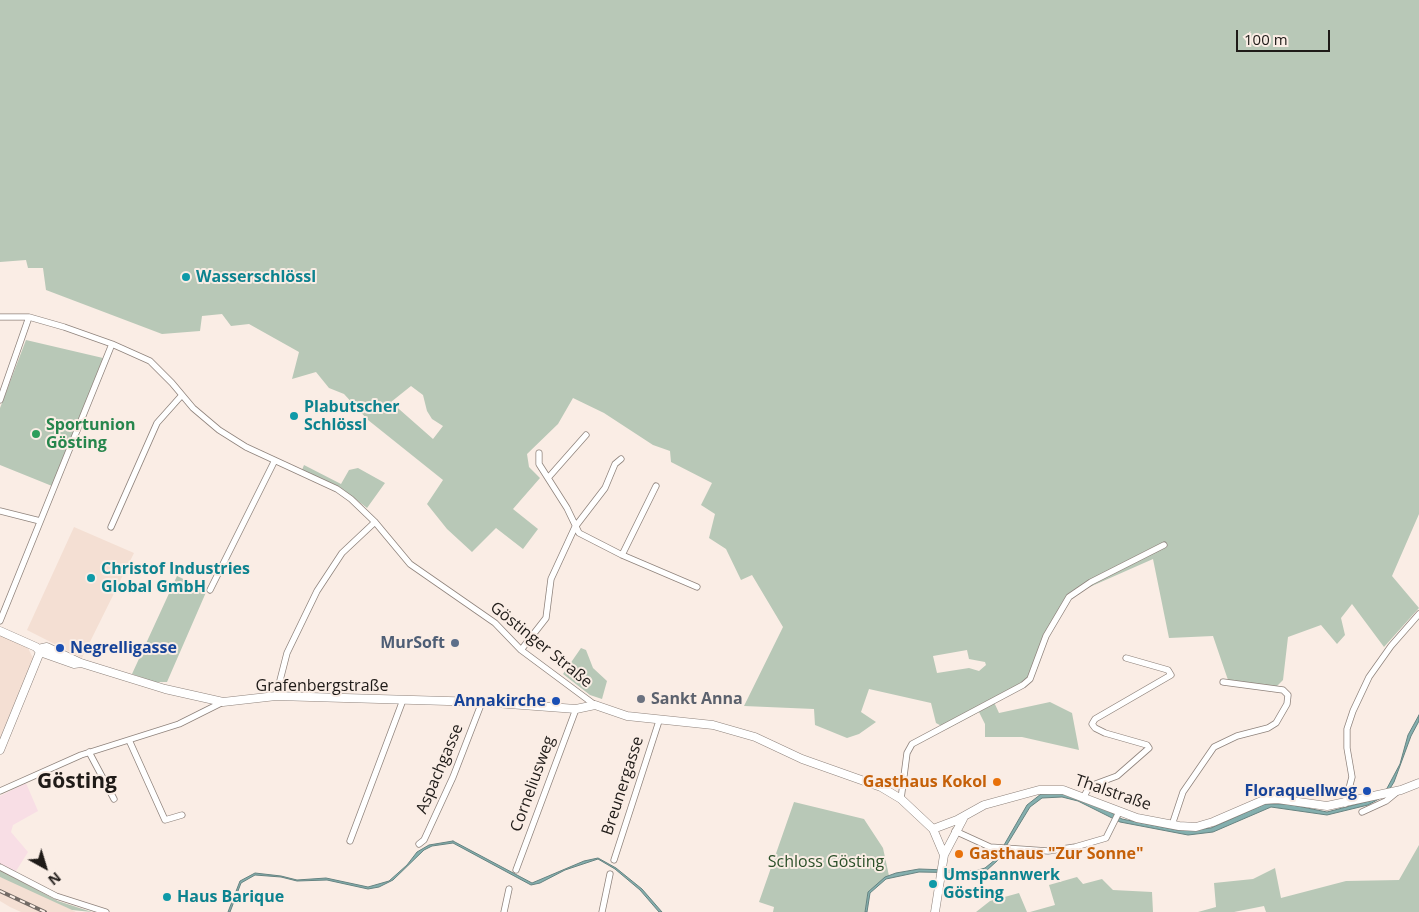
<!DOCTYPE html>
<html>
<head>
<meta charset="utf-8">
<style>
	body { margin:0 }
	#map { position:relative; width:1419px; height:912px; overflow:hidden; background:#faede5; font-family:"Open Sans",sans-serif }
	canvas { display:block }
	.north { position:absolute; left:20px; top:842px; width:50px; height:50px; -webkit-text-stroke:4px #faede5; paint-order:stroke; rotate:141deg; font-size:14px; font-weight:700; line-height:20px; text-align:center; color:#1f1b18 }
	.north::after { content:''; display:block; margin:auto; width:18px; height:22px; background:#1f1b18; clip-path:polygon(50% 0,100% 100%,50% 72%,0 100%) }
	.scale { position:absolute; left:1236px; top:30px; width:94px; height:22px; box-sizing:border-box; border:2px solid #1f1b18; border-top:0; padding-left:6px; font-size:15px; line-height:18px; white-space:nowrap; color:#1f1b18; -webkit-text-stroke:4px #faede5; paint-order:stroke }
</style>
</head>
<body>
<div id="map">
<canvas width="1419" height="912"></canvas>
<div class="north">N</div>
<div class="scale">100 m</div>
</div>
<script>
const context = document.querySelector('canvas').getContext('2d');
context.lineJoin = 'round';
function fillPath(path, color) {
  context.fillStyle = color;
  context.fill(path, 'evenodd');
}
function toPath(rows) {
  const path = new Path2D();
  for (const r of rows) {
    path.moveTo(r[0], r[1]);
    for (let i = 2; i < r.length; i += 2) path.lineTo(r[i], r[i + 1]);
  }
  return path;
}
function strokePath(path, color, width, dash) {
  context.strokeStyle = color;
  context.lineWidth = width;
  context.lineCap = dash ? 'butt' : 'round';
  context.setLineDash(dash || []);
  context.stroke(path);
}
function write(font, color, halo, rows, align = 'center') {
  context.font = font + ' "Open Sans",sans-serif';
  context.lineWidth = 4;
  context.setLineDash([]);
  context.textBaseline = 'middle';
  context.strokeStyle = halo;
  context.fillStyle = color;
  for (const [text, x, y, turn = 0] of rows) {
    context.save();
    context.translate(x, y);
    context.rotate((+turn || 0) * Math.PI / 180);
    context.textAlign = isNaN(turn) ? turn : align;
    if (halo) context.strokeText(text, 0, 0);
    context.fillText(text, 0, 0);
    context.restore();
  }
}
const commercial = toPath([
	[26,783,38,811,13,825,11,832,28,852,16,871,15,880,0,870,0,796]
]);
const built = toPath([
	[74,527,134,553,82,658,27,630],
	[0,634,28,648,33,658,0,738],
	[0,877,27,888,76,912,21,912,10,907,0,901]
]);
const green = toPath([
	[0,0,1419,0,1419,514,1392,576,1419,608,1384,647,1352,604,1341,618,1345,635,1337,644,1321,625,1288,637,1283,680,1276,687,1236,682,1228,680,1213,636,1169,638,1153,559,1067,597,1044,636,1029,678,993,700,999,713,1050,702,1072,713,1079,750,1022,737,985,737,985,724,979,712,947,729,936,723,931,703,869,689,861,712,876,722,859,734,847,738,815,725,814,709,744,706,783,627,752,575,741,580,726,549,709,538,715,514,701,505,712,483,671,462,670,451,653,445,604,413,573,398,558,424,527,454,529,467,540,478,513,509,538,529,523,549,496,528,472,552,447,529,427,504,443,480,368,420,344,394,329,388,316,372,292,379,299,352,249,324,231,326,222,314,202,316,200,331,162,334,46,290,43,268,28,268,26,260,0,262],
	[411,386,423,395,427,411,432,419,443,426,433,439,391,402],
	[967,650,969,659,985,662,986,665,979,671,969,668,937,673,933,656],
	[26,340,103,358,52,486,0,465,0,408],
	[304,465,341,484,349,470,358,468,385,483,367,508,341,488,302,470],
	[177,576,207,590,167,682,154,682,132,674],
	[581,648,586,650,593,668,607,681,602,699,590,695,563,674],
	[794,802,864,819,883,848,889,876,868,892,865,912,773,912,774,907,759,902],
	[1419,845,1419,912,1266,912,1264,906,1234,912,1198,912,1216,907,1214,883,1253,879,1275,868,1281,898,1346,881,1399,880],
	[0,870,58,901,92,912,72,910,0,877],
	[1077,877,1083,884,1102,879,1113,890,1152,892,1153,912,1030,912,1055,905,1049,885],
	[1019,893,1027,912,976,912,990,901]
]);
const water = toPath([
	[1419,715,1419,721,1411,736,1394,782,1386,795,1368,805,1327,815,1271,807,1213,832,1188,835,1120,822,1078,801,1062,797,1042,798,1030,807,997,861,986,871,975,873,919,872,886,879,870,893,867,912,865,912,868,892,885,877,896,873,919,869,975,871,985,868,996,859,1027,805,1041,794,1060,793,1095,803,1122,819,1177,830,1195,830,1211,828,1265,804,1287,804,1327,812,1377,799,1385,792,1400,764,1408,735,1419,715],
	[453,841,532,883,584,861,598,858,616,868,642,889,662,912,659,912,640,890,615,869,598,859,565,870,540,883,531,885,453,843,432,846,424,850,393,880,379,887,368,889,327,880,297,881,281,877,255,875,241,883,230,912,228,912,240,881,255,873,281,876,297,880,326,878,368,887,389,881,407,865,417,852,429,845,453,841]
]);
const street = toPath([
	[0,317,29,317,64,327,112,344,150,361,172,383,193,408,219,430,246,447,337,489,351,499,375,522,410,564,495,623,521,650,595,705],
	[0,400,29,317],
	[539,453,539,464,567,508,579,533,622,555,697,587],
	[548,478,586,435],
	[0,511,40,521],
	[111,527,157,423,182,395],
	[622,555,656,486],
	[210,590,274,462],
	[0,621,112,344],
	[521,650,546,618,551,579,575,527,605,488,615,464,621,459],
	[276,696,287,653,317,591,342,553,375,522],
	[129,740,165,820,182,815],
	[89,752,114,799],
	[0,791,81,755,179,724,223,702],
	[1084,796,1090,786,1117,776,1149,748,1147,745,1105,733,1095,728,1092,724,1095,719,1171,675,1168,670,1126,658],
	[901,799,907,753,912,744,1023,685,1030,679,1046,636,1069,597,1091,582,1164,545],
	[1345,804,1352,777,1347,748,1347,729,1353,711,1369,677,1391,646,1419,614],
	[1362,812,1386,801,1397,792],
	[1172,825,1183,792,1214,747,1237,736,1268,728,1276,723,1287,704,1288,695,1283,690,1223,682],
	[955,831,990,847,1048,851,1075,847,1106,838,1119,812],
	[350,841,403,700],
	[419,844,424,840,453,777,482,702],
	[614,860,659,721],
	[0,867,56,896,106,912],
	[516,870,576,709],
	[504,912,509,889],
	[602,912,610,874]
]);
const secondary = toPath([
	[0,631,36,647,40,652],
	[38,649,47,647,81,663,165,689,223,702,276,696,482,702,576,709,595,705,627,716,713,725,755,737,802,759,881,787,901,799,933,829,944,855],
	[40,652,74,664,81,663],
	[0,750,40,652],
	[933,829,957,820,984,805,1039,790,1063,790,1137,818,1179,826,1196,827,1213,822,1264,800,1277,799,1327,806,1401,790,1419,783],
	[935,912,944,855,963,819]
]);
const rail = toPath([
	[0,891,45,912]
]);
const markers = [
	[186,277,5,"#0f9aa8"],
	[294,416,5,"#0f9aa8"],
	[36,434,5,"#2e9e5b"],
	[91,578,5,"#0f9aa8"],
	[455,643,5,"#5c6f8a"],
	[60,648,5,"#1a4fb4"],
	[641,699,5,"#6b7280"],
	[556,701,5,"#1a4fb4"],
	[997,782,5,"#e8710a"],
	[1367,791,5,"#1a4fb4"],
	[959,854,5,"#e8710a"],
	[933,884,5,"#0f9aa8"],
	[167,897,5,"#0f9aa8"]
];
const cultureNames = [
	["Wasserschlössl",196,277],
	["Plabutscher",304,407],
	["Schlössl",304,425],
	["Christof Industries",101,569],
	["Global GmbH",101,587],
	["Umspannwerk",943,875],
	["Gösting",943,893],
	["Haus Barique",177,897]
];
const leisureNames = [
	["Sportunion",46,425],
	["Gösting",46,443]
];
const serviceNames = [
	["MurSoft",445,643]
];
const streetNames = [
	["Göstinger Straße",541,645,39],
	["Grafenbergstraße",322,686],
	["Aspachgasse",440,769,-67],
	["Corneliusweg",533,784,-70],
	["Breunergasse",623,786,-72],
	["Thalstraße",1113,793,19]
];
const transitNames = [
	["Negrelligasse",70,648,"left"],
	["Annakirche",546,701],
	["Floraquellweg",1357,791]
];
const worshipNames = [
	["Sankt Anna",651,699]
];
const foodNames = [
	["Gasthaus Kokol",987,782],
	["Gasthaus \"Zur Sonne\"",969,854,"left"]
];
const parkNames = [
	["Schloss Gösting",826,862]
];
const districtNames = [
	["Gösting",77,782]
];
fillPath(commercial, '#f8dee5');
fillPath(built, '#f4dfd3');
fillPath(green, '#b8c8b7');
fillPath(water, '#84afae');
strokePath(water, '#668381', 1);
strokePath(street, '#8f837c', 7);
strokePath(secondary, '#8f837c', 9);
strokePath(street, '#fff', 5.5);
strokePath(secondary, '#fff', 8);
strokePath(rail, '#736b66', 4);
strokePath(rail, '#faede5', 2, [5.5]);
for (const [x, y, r, color] of markers) {
  const dot = new Path2D();
  dot.arc(x, y, r, 0, 2 * Math.PI);
  context.fillStyle = color;
  context.fill(dot);
  strokePath(dot, '#faede5', 2);
}
write('bold 16px', '#0d838f', '#faede5', cultureNames, 'left');
write('bold 16px', '#27864d', '#faede5', leisureNames, 'left');
write('bold 16px', '#4e5e75', '#faede5', serviceNames, 'right');
write('16px', '#1f1b18', '#faede5', streetNames);
write('bold 16px', '#164399', '#faede5', transitNames, 'right');
write('bold 16px', '#5b616d', '#faede5', worshipNames, 'left');
write('bold 16px', '#c56008', '#faede5', foodNames, 'right');
write('16px', '#2a4f28', '#faede5', parkNames);
write('bold 21px', '#1f1b18', '#faede5', districtNames);
</script>
</body>
</html>
